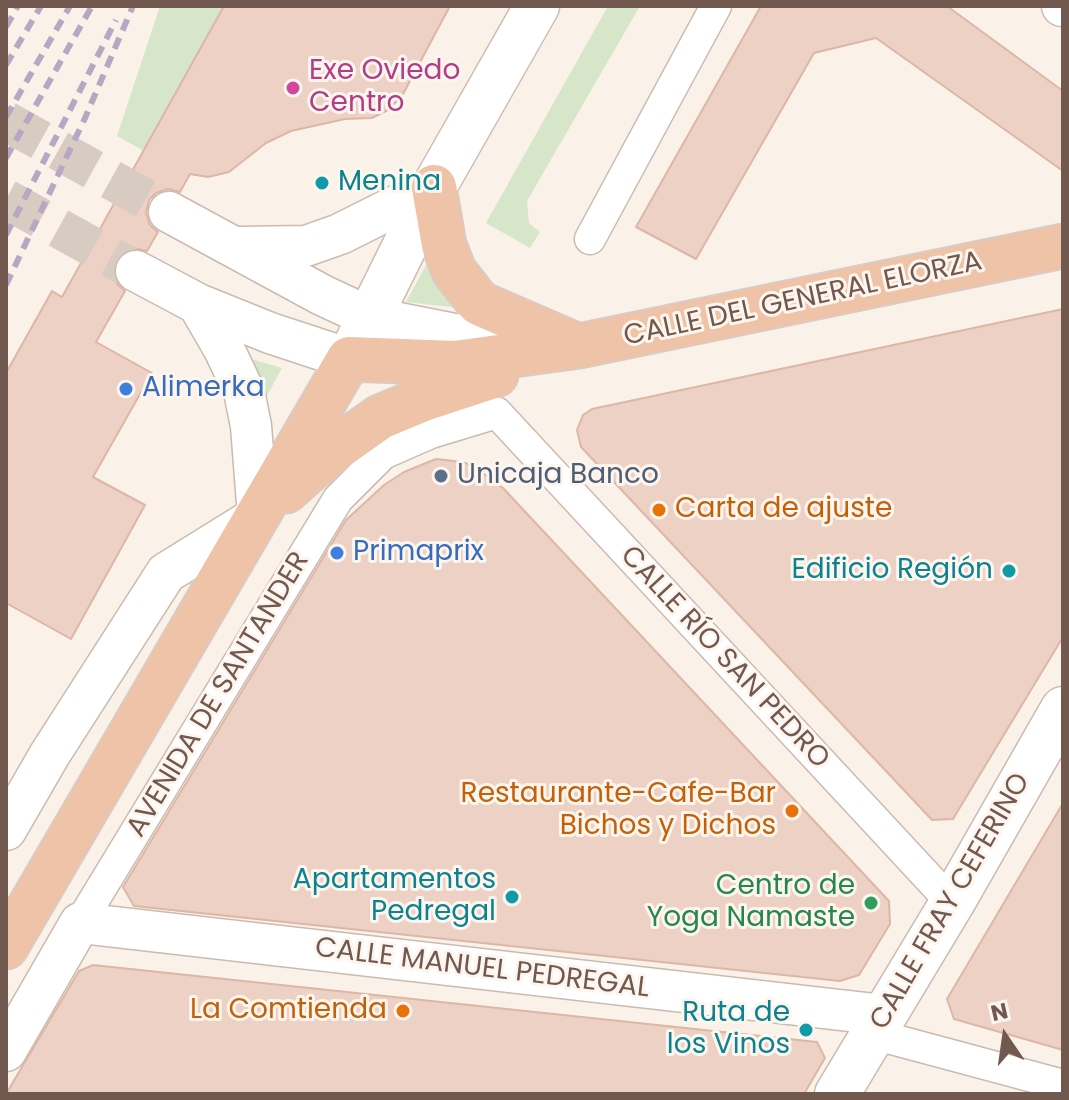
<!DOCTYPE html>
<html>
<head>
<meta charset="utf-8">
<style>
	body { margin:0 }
	#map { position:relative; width:1069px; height:1100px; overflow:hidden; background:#faf2e9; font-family:Poppins,sans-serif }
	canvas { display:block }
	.frame { position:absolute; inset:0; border:8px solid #72594f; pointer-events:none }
	.north { position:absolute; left:965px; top:996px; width:80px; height:80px; -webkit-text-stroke:6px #fdf6ef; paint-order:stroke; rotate:347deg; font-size:22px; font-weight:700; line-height:32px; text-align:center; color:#72594f }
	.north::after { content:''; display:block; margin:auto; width:28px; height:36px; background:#72594f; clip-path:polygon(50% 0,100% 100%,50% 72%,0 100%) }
</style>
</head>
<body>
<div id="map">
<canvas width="1069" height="1100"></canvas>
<div class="frame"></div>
<div class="north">N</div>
</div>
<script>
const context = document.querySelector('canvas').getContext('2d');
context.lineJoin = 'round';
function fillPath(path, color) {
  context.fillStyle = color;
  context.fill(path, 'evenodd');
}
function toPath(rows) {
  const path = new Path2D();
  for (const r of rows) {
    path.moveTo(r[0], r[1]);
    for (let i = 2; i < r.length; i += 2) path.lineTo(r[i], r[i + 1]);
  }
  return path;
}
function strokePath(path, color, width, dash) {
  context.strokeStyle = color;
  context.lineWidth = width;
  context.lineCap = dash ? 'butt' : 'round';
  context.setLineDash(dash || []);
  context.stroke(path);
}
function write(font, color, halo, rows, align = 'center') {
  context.font = font + ' Poppins,sans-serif';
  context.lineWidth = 6;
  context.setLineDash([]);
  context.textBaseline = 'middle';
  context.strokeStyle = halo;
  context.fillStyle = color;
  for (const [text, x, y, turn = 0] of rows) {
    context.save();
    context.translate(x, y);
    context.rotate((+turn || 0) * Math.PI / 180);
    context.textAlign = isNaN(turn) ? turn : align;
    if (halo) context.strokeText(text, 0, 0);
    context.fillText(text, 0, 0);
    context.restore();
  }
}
const green = toPath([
	[160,6,224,6,144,151,117,136],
	[608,6,640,6,527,201,529,223,540,232,530,248,486,223],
	[432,254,469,309,406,302],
	[241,356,282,368,262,405]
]);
const building = toPath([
	[224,6,450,6,402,96,388,110,372,118,345,119,291,131,266,143,229,172,208,177,190,174,180,192,168,189,156,193,149,200,146,213,150,225,158,232,147,251,134,248,123,252,116,260,113,273,117,284,125,291,96,342,152,373,93,477,145,505,71,639,6,603,6,373,52,291,62,297,224,6],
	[761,6,947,6,1063,91,1063,171,876,38,814,53,696,259,636,227,761,6],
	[1063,309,1063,637,953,819,932,820,581,447,577,430,583,415,592,409,1063,309],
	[436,459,463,462,475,467,503,488,889,901,890,924,859,975,840,981,134,906,123,887,346,520,384,485,404,472,436,459],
	[1063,803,1063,1050,954,1019,947,999,1063,803],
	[93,965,817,1042,825,1058,804,1094,6,1094,79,971,93,965]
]);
const minorTunnel = toPath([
	[6,121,169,212],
	[6,199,136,271]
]);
const pedestrian = toPath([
	[590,239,716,6],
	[80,923,338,499,383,454,431,433,497,413,952,903],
	[873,1034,1063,1085]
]);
const minor = toPath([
	[1062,6,1063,6],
	[169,212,322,295,369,317,526,348],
	[239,247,306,246,340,234,434,187],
	[136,271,198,304,270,333,349,359],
	[6,830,50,754,166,573,258,516,251,426,244,391,224,349,198,304],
	[6,1051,80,923,884,1015]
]);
const tertiary = toPath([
	[837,1094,952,903,1063,709]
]);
const secondary = toPath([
	[349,359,434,187,537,6]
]);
const trunk = toPath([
	[434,187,444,245,454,271,479,303,576,345],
	[286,491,329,453,380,417,426,398,496,375],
	[6,947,349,359,455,363,579,346,1063,246]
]);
const rail = toPath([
	[6,27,18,6],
	[6,65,41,6],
	[6,117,70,6],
	[6,158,92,6],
	[6,235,116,20],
	[6,285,85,118,133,6]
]);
const markers = [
	[293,88,8,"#d1479c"],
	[322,183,8,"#0f9aa8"],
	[126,389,8,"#3f7fe0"],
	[441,476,8,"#5c6f8a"],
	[659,510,8,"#e8710a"],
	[337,553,8,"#3f7fe0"],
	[1009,571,8,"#0f9aa8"],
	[792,811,8,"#e8710a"],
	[512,897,8,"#0f9aa8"],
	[871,903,8,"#2e9e5b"],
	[403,1011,8,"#e8710a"],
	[806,1030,8,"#0f9aa8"]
];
const hotelNames = [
	["Exe Oviedo",309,72],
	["Centro",309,104]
];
const cultureNames = [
	["Menina",338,183,"left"],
	["Edificio Región",993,571],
	["Apartamentos",496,881],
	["Pedregal",496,913],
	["Ruta de",790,1014],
	["los Vinos",790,1046]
];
const streetNames = [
	["CALLE DEL GENERAL ELORZA",803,300,-12],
	["CALLE RÍO SAN PEDRO",724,658,47],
	["AVENIDA DE SANTANDER",219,695,-59],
	["CALLE FRAY CEFERINO",951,902,-60],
	["CALLE MANUEL PEDREGAL",482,969,7]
];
const shopNames = [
	["Alimerka",142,389],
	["Primaprix",353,553]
];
const serviceNames = [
	["Unicaja Banco",457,476]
];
const foodNames = [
	["Carta de ajuste",675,510,"left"],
	["Restaurante-Cafe-Bar",776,795],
	["Bichos y Dichos",776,827],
	["La Comtienda",387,1011]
];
const leisureNames = [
	["Centro de",855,887],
	["Yoga Namaste",855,919]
];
fillPath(green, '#d7e6c9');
fillPath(building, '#ecd1c4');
strokePath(building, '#ddb7a6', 2);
strokePath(minorTunnel, '#d8ccc2', 40, [40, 20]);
strokePath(pedestrian, '#cbbab0', 33);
strokePath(minor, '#cbbab0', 43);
strokePath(tertiary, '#cbbab0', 47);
strokePath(secondary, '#cfbcb1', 47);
strokePath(trunk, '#d5cdca', 47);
strokePath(pedestrian, '#fff', 30);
strokePath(minor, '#fff', 40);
strokePath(tertiary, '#fff', 44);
strokePath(secondary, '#fff', 44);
strokePath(trunk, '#efc3a8', 44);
strokePath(rail, '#b5a8c3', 6, [12, 8]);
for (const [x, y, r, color] of markers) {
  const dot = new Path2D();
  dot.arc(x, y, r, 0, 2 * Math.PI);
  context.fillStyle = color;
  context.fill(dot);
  strokePath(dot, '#fdf6ef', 3);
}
write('28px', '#b23c85', '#fdf6ef', hotelNames, 'left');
write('28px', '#0d838f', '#fdf6ef', cultureNames, 'right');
write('28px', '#72594f', '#fdf6ef', streetNames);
write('28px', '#366cbe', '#fdf6ef', shopNames, 'left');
write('28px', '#4e5e75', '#fdf6ef', serviceNames, 'left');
write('28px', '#c56008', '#fdf6ef', foodNames, 'right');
write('28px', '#27864d', '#fdf6ef', leisureNames, 'right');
</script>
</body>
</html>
